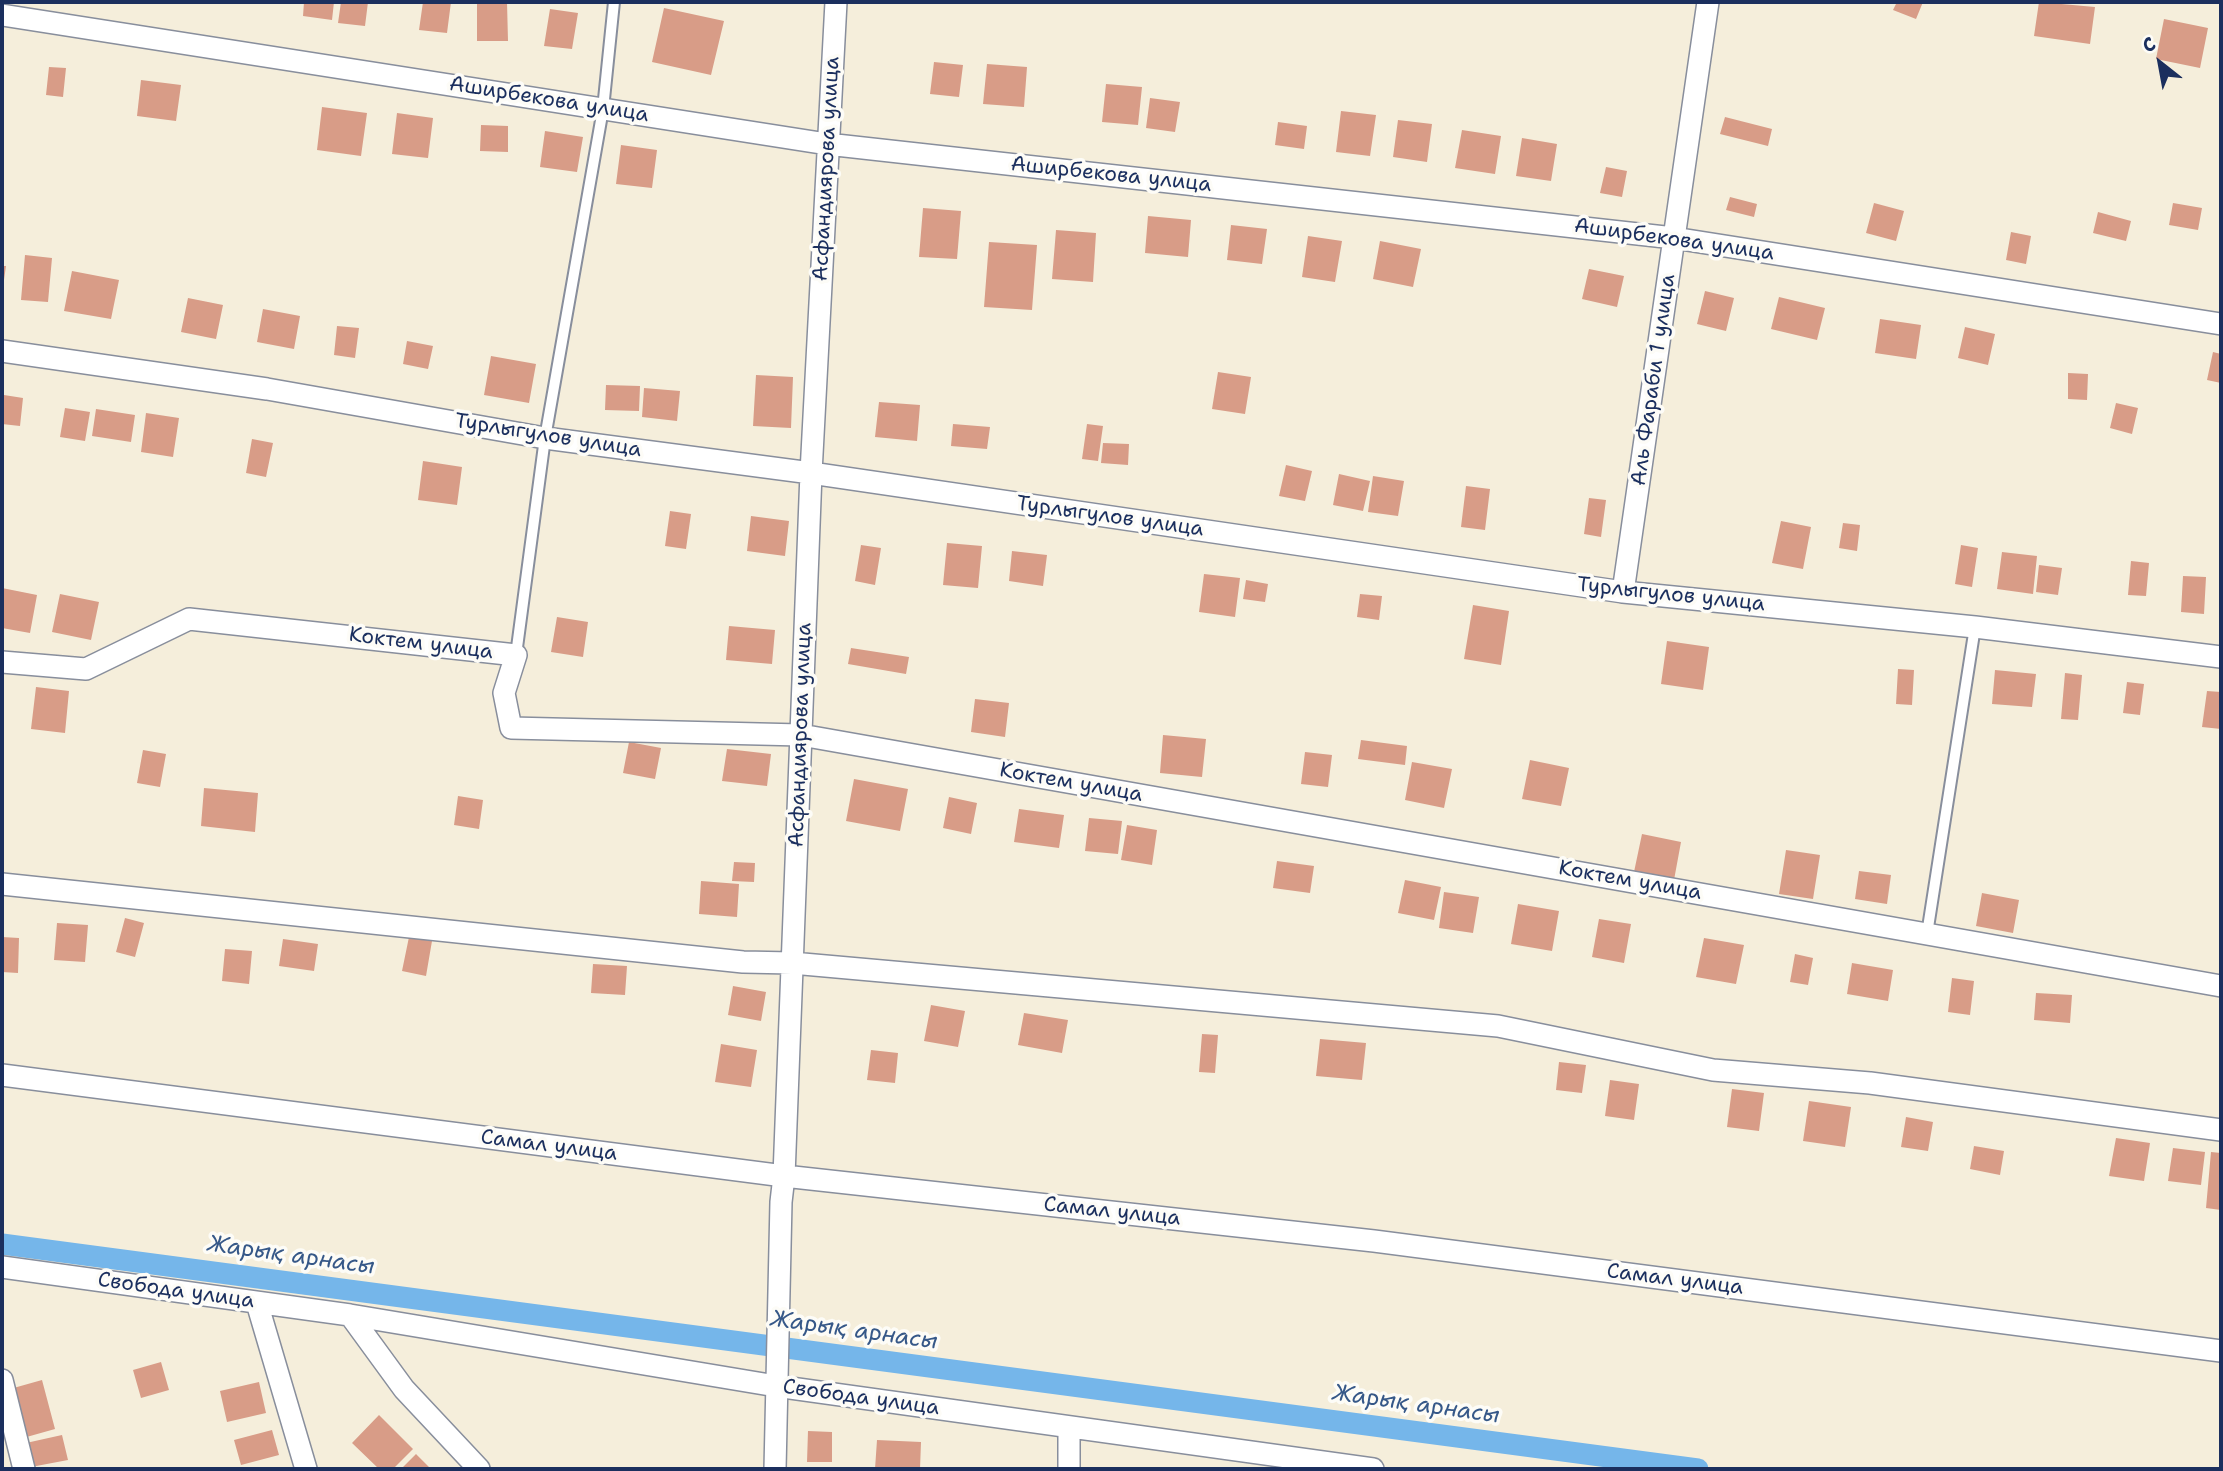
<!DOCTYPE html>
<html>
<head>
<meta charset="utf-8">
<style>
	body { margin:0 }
	#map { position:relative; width:2223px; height:1471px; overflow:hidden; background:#f5eedb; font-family:"Shantell Sans",sans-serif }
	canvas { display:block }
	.frame { position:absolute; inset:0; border:4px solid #1b2f5e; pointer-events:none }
	.north { position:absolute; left:2125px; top:28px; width:70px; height:70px; -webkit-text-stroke:5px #fdfcf7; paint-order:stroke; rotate:329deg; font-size:19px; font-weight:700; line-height:28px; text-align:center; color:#1b2f5e }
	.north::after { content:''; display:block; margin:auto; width:24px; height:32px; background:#1b2f5e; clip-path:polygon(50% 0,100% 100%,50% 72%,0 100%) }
</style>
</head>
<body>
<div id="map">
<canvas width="2223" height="1471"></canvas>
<div class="frame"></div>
<div class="north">С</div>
</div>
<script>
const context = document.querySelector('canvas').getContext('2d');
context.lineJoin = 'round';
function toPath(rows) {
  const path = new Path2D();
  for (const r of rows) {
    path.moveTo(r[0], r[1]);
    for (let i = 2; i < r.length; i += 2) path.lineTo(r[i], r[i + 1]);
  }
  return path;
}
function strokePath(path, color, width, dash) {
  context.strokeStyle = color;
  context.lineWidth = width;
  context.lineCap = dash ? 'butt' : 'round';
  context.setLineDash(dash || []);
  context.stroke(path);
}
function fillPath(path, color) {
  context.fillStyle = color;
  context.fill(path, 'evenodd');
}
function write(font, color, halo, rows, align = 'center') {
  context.font = font + ' "Shantell Sans",sans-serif';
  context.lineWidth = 7;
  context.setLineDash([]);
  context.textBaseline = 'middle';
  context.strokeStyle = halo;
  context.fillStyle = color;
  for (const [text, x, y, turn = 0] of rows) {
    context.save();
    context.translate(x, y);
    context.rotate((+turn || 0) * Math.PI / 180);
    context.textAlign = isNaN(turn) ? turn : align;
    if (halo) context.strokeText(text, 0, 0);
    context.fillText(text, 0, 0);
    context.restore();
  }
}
const canal = toPath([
	[2,1244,1698,1469]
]);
const building = toPath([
	[304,2,334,2,332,20,303,16],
	[341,2,368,2,365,26,338,23],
	[423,2,451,2,447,33,419,30],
	[477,2,507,2,508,41,477,41],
	[1897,2,1923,2,1916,19,1893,10],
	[2039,2,2095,7,2090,44,2034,36],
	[664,8,724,21,711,75,652,62],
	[550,9,578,13,572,49,544,46],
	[2164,19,2208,28,2200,68,2156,59],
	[934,62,963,65,959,97,930,94],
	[987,64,1027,67,1024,107,983,104],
	[49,67,66,68,63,97,46,95],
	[141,80,181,85,176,121,137,116],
	[1106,84,1142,87,1138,125,1102,122],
	[1150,98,1180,102,1175,132,1146,128],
	[322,107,367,113,361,156,317,150],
	[1341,111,1376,115,1370,156,1336,152],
	[397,113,433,118,428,158,392,154],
	[1725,117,1772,129,1768,146,1720,134],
	[1398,120,1432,124,1427,162,1393,157],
	[1278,122,1307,126,1304,149,1275,145],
	[481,125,508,126,508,152,480,151],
	[1462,130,1501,136,1495,174,1455,168],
	[545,131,583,137,577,172,540,167],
	[1522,138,1557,144,1551,181,1516,176],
	[621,145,657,150,652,188,616,184],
	[1606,167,1627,171,1622,197,1600,193],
	[1730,197,1757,204,1754,217,1726,210],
	[1874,203,1904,211,1896,241,1866,233],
	[2173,203,2202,208,2198,230,2169,225],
	[923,208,961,211,957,259,919,257],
	[2098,212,2131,221,2126,241,2093,233],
	[1148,216,1191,220,1188,257,1145,253],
	[1231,225,1267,229,1262,264,1227,260],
	[1056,230,1096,233,1093,282,1052,279],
	[2011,232,2031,236,2026,264,2006,260],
	[1308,236,1342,241,1335,282,1302,277],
	[1380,241,1421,249,1413,287,1373,279],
	[989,242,1037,245,1032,310,984,307],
	[25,255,52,258,48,302,21,300],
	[2,266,6,266,3,287,2,287],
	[1589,269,1624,276,1617,307,1582,299],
	[72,271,119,280,111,319,64,311],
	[1705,291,1734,298,1726,331,1697,324],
	[1779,297,1825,308,1817,340,1771,329],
	[188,298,223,305,216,339,181,332],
	[263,309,300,316,294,349,257,342],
	[1880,319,1921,325,1916,359,1875,353],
	[337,326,359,328,355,358,334,355],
	[1965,327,1995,334,1988,365,1958,358],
	[407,341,433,346,428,369,403,364],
	[2213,352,2221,354,2221,383,2207,380],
	[491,356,536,364,529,403,484,395],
	[1218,372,1251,377,1245,414,1212,409],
	[2068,373,2088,374,2087,400,2068,399],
	[756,375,793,377,791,428,753,426],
	[606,385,640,386,639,411,605,410],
	[644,388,680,391,677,421,642,417],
	[4,395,23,398,20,426,2,424],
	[879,402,920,405,917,441,875,437],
	[2116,403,2138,408,2132,434,2110,428],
	[65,408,90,412,85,441,60,437],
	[96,409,135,415,131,442,92,436],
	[146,413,179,418,173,457,141,452],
	[953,424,990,427,987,449,951,446],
	[1087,424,1103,426,1098,461,1082,459],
	[252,439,273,443,266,477,246,473],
	[1103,443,1129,444,1128,465,1101,463],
	[423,461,462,467,457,505,418,500],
	[1286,465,1312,471,1305,501,1279,496],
	[1339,474,1370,481,1363,511,1333,505],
	[1373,476,1404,481,1398,516,1368,512],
	[1466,486,1490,489,1485,530,1461,527],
	[1589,498,1606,500,1601,537,1584,534],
	[670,511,691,514,686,549,665,546],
	[751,516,789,521,785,556,747,551],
	[1781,521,1811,527,1803,569,1772,563],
	[1843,523,1860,525,1857,551,1839,548],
	[947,543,982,546,978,588,943,585],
	[861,545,881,548,875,585,855,581],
	[1961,545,1978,548,1972,587,1955,584],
	[1012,551,1047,555,1043,586,1009,581],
	[2002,552,2037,556,2033,594,1997,589],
	[2131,561,2149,563,2146,596,2128,595],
	[2039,565,2062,568,2058,595,2036,592],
	[1204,574,1240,578,1235,617,1199,612],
	[2183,576,2206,577,2204,614,2181,612],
	[1246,580,1268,584,1265,602,1243,599],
	[2,588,37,595,30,633,2,628],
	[60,594,99,602,91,640,52,632],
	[1360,594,1382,596,1379,620,1357,617],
	[1473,605,1509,611,1501,665,1464,659],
	[557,617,588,622,583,657,551,652],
	[729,626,775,630,772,664,726,660],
	[1667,641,1709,647,1703,690,1661,684],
	[851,648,909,657,906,674,848,664],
	[1898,669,1914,670,1912,705,1896,704],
	[1995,670,2036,674,2032,707,1992,704],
	[2065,673,2082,675,2078,720,2061,719],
	[2127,682,2144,684,2140,715,2123,713],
	[36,687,69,691,65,733,31,729],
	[2207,691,2221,692,2221,729,2202,727],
	[975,699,1009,703,1005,737,971,732],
	[1163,735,1206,739,1202,777,1160,773],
	[1361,740,1407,746,1405,765,1358,759],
	[629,742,661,748,655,779,623,773],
	[727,749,771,754,767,786,722,781],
	[143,750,166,754,160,787,137,783],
	[1305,752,1332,755,1328,787,1301,784],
	[1530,760,1569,768,1561,806,1522,799],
	[1412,762,1452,769,1444,808,1405,800],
	[854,779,908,789,900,831,846,821],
	[204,788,258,793,255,832,201,826],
	[458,796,483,800,479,829,454,825],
	[949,797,977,803,971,834,943,828],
	[1019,809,1064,815,1059,848,1014,842],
	[1089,818,1122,821,1118,854,1085,851],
	[1127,825,1157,830,1152,865,1121,860],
	[1642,834,1681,842,1674,880,1634,872],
	[1786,850,1820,855,1813,899,1779,894],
	[1277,861,1314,866,1310,893,1273,888],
	[734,862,755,863,754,882,732,881],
	[1859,871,1891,875,1887,904,1855,899],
	[1405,880,1441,887,1434,920,1398,913],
	[701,881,739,884,737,917,699,914],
	[1444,892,1479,897,1473,933,1439,928],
	[1982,893,2019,900,2013,933,1976,926],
	[1518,904,1559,911,1552,951,1511,944],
	[125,918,144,923,135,957,116,952],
	[1599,919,1631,924,1624,963,1592,957],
	[57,923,88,925,85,962,54,960],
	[2,937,19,938,18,973,2,972],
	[409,937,432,941,426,976,402,971],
	[1704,938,1744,945,1736,984,1696,977],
	[283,939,318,944,314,971,279,966],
	[225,949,252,951,249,984,222,981],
	[1795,954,1813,958,1808,985,1790,982],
	[1852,963,1893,970,1888,1001,1847,994],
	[593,964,627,966,625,995,591,993],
	[1952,978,1974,981,1970,1015,1948,1012],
	[733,986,766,992,761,1021,728,1015],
	[2036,993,2072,995,2070,1023,2034,1020],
	[931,1005,965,1011,958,1047,924,1041],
	[1024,1013,1068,1020,1062,1053,1018,1045],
	[1202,1034,1218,1035,1215,1073,1199,1072],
	[1320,1039,1366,1043,1362,1080,1316,1076],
	[721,1044,757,1050,751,1087,715,1082],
	[871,1050,898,1053,895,1083,867,1080],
	[1559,1062,1586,1065,1582,1093,1556,1090],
	[1610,1080,1639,1084,1634,1120,1605,1116],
	[1732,1089,1764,1093,1759,1131,1727,1127],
	[1809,1101,1851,1107,1845,1147,1803,1141],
	[1906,1117,1933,1122,1928,1151,1901,1147],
	[2116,1138,2150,1143,2144,1181,2109,1176],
	[1974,1146,2004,1151,2000,1175,1970,1169],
	[2173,1148,2205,1152,2201,1185,2168,1181],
	[2211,1152,2221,1153,2221,1210,2206,1208],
	[161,1362,169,1390,141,1398,133,1370],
	[42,1380,55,1429,23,1438,10,1389],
	[259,1382,266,1413,227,1422,220,1391],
	[379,1415,413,1449,393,1469,379,1469,352,1443],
	[272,1430,279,1455,241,1465,234,1440],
	[808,1431,832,1432,832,1462,807,1462],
	[62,1435,68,1460,31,1467,26,1443],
	[877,1440,921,1442,920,1469,875,1469],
	[416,1454,431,1469,401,1469]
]);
const service = toPath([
	[516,655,545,438,603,109,614,2],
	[1927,934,1975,627]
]);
const minor = toPath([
	[2,15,827,144,1674,238,2221,324],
	[2,351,267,389,545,438,811,473,1623,592,1975,627,2221,657],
	[1623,592,1708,2],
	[2,662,86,669,189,619,516,655,504,693,511,728,801,735,2221,986],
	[2,884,743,962,792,963,1498,1026,1713,1070,1870,1083,2221,1130],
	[2,1075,784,1176,1374,1241,2221,1351],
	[2,1267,350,1315,776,1386,1373,1469],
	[257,1303,306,1469],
	[350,1315,404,1389,479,1469],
	[2,1380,24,1469],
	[1069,1428,1069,1469],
	[775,1469,781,1202,784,1176,811,473,836,2]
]);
const streetNames = [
	["Аширбекова улица",549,100,9],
	["Асфандиярова улица",827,169,-87],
	["Аширбекова улица",1111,175,6],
	["Аширбекова улица",1674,240,8],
	["Аль Фараби 1 улица",1654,380,-82],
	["Турлыгулов улица",548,436,9],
	["Турлыгулов улица",1110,517,8],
	["Турлыгулов улица",1671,595,6],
	["Коктем улица",421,644,7],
	["Асфандиярова улица",801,735,-88],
	["Коктем улица",1071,783,10],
	["Коктем улица",1630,881,10],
	["Самал улица",549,1146,7],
	["Самал улица",1112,1212,6],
	["Самал улица",1675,1280,7],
	["Свобода улица",176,1291,8],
	["Свобода улица",861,1398,8]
];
const waterNames = [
	["Жарық арнасы",291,1256,8],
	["Жарық арнасы",854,1331,8],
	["Жарық арнасы",1416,1405,8]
];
strokePath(canal, '#75b6ea', 21);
fillPath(building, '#d89c87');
strokePath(service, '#888e9c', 14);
strokePath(minor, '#888e9c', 24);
strokePath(service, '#fff', 10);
strokePath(minor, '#fff', 21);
write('21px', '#1b2f5e', '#fdfcf7', streetNames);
write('italic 23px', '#365888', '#fdfcf7', waterNames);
</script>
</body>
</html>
